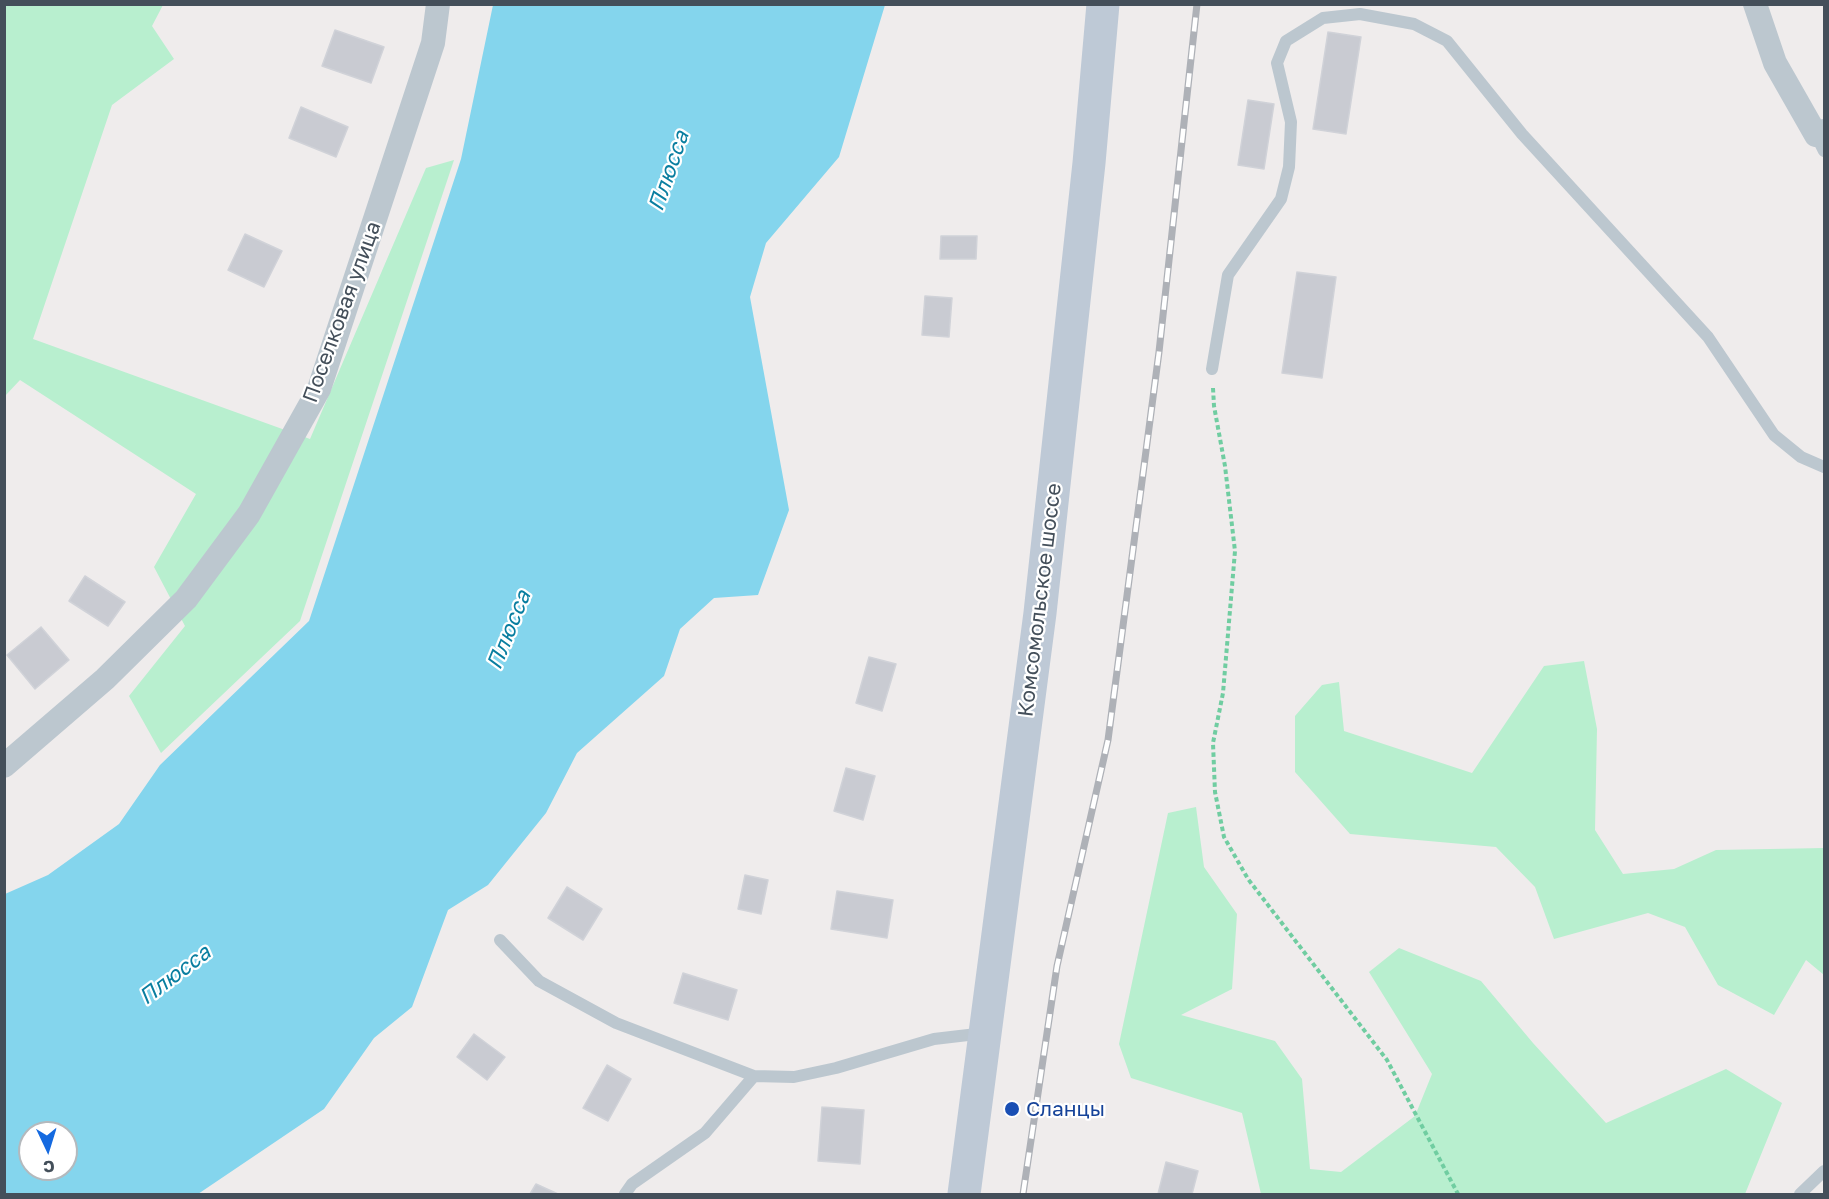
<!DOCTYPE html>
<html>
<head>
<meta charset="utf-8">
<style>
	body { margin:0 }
	#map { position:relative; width:1829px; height:1199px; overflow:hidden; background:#efecec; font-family:"Golos Text",sans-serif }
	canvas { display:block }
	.frame { position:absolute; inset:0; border:6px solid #444f5a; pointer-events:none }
	.north { position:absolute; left:18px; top:1121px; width:60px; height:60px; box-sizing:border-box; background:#fff; border:2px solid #b4b9bd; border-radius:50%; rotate:176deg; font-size:16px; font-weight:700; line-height:24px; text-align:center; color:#444f5a }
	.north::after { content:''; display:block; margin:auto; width:21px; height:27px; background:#156ae0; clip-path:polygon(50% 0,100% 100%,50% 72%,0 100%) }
</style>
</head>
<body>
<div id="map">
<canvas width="1829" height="1199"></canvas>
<div class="frame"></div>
<div class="north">С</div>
</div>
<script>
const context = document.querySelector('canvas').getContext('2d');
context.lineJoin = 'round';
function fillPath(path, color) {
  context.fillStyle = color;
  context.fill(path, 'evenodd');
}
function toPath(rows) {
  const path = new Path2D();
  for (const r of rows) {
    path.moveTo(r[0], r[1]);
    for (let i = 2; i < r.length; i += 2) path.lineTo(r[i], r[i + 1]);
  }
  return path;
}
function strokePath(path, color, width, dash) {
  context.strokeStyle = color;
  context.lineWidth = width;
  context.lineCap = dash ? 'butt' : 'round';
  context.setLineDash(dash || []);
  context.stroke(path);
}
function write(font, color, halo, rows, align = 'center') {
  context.font = font + ' "Golos Text",sans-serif';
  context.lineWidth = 4.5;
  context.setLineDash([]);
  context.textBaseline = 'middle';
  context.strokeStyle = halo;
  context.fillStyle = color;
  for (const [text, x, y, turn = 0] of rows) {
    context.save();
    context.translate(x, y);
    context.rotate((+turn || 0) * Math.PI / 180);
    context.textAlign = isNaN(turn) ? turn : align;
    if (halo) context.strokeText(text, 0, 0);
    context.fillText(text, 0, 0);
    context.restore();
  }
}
const green = toPath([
	[5,5,163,5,152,26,174,59,112,105,33,339,310,439,426,168,454,160,300,621,161,753,129,696,185,626,154,567,196,494,20,380,5,396],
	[1584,661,1597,729,1595,830,1623,874,1674,869,1716,850,1824,848,1824,975,1806,960,1774,1015,1718,985,1685,927,1648,913,1554,939,1535,887,1496,847,1350,834,1295,772,1295,716,1322,685,1339,682,1344,731,1472,773,1544,666],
	[1196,807,1204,867,1237,914,1232,989,1181,1015,1275,1041,1302,1079,1310,1169,1341,1172,1415,1116,1432,1074,1369,972,1399,948,1481,981,1533,1043,1606,1123,1726,1069,1782,1103,1745,1194,1261,1194,1242,1113,1131,1078,1119,1044,1168,813]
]);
const water = toPath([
	[493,5,885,5,839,157,766,243,750,297,789,510,758,595,714,598,680,629,664,676,577,753,546,813,488,885,448,910,412,1007,374,1038,324,1109,198,1194,5,1194,5,894,48,875,119,824,160,765,309,621,461,159],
	[30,1133,66,1133,66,1169,30,1169]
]);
const building = toPath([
	[335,30,384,47,371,83,322,66,335,30],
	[1328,32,1361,37,1346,134,1313,129,1328,32],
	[1248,100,1274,104,1264,169,1238,165,1248,100],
	[301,107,348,127,336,157,289,138,301,107],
	[245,234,282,251,264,287,228,270,245,234],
	[941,236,977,236,976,259,940,259,941,236],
	[1297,272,1336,277,1322,378,1282,373,1297,272],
	[925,296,952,298,949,337,922,335,925,296],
	[85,576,125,602,108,626,69,601,85,576],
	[41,627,69,660,35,689,7,655,41,627],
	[869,657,896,664,882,711,856,703,869,657],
	[846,768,875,776,863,820,834,811,846,768],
	[745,875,768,880,761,914,738,909,745,875],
	[567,887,602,909,583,940,548,918,567,887],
	[837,891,893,900,887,938,831,929,837,891],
	[683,973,737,990,728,1020,674,1003,683,973],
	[474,1034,505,1057,487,1080,457,1057,474,1034],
	[607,1065,631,1079,608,1121,583,1108,607,1065],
	[822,1107,864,1110,860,1164,818,1161,822,1107],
	[1166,1162,1198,1171,1192,1194,1158,1194,1166,1162],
	[536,1184,558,1194,530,1194,536,1184]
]);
const path = toPath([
	[1213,388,1214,406,1225,466,1235,551,1223,693,1213,743,1215,792,1224,837,1248,879,1387,1060,1458,1194]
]);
const service = toPath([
	[1816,135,1824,151],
	[1212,369,1228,275,1281,199,1289,167,1291,122,1277,63,1286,41,1323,18,1360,14,1414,24,1447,41,1522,134,1708,337,1774,435,1801,457,1824,467],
	[500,940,539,981,616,1023,754,1076,794,1077,836,1068,934,1039,985,1033],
	[625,1194,632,1184,705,1133,754,1076],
	[1800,1194,1824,1171]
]);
const minor = toPath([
	[1755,4,1775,63,1816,135,1824,131],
	[4,766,105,679,186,599,249,514,319,389,433,43,438,4]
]);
const secondary = toPath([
	[964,1194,1040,613,1089,163,1103,4]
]);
const rail = toPath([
	[1023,1194,1057,966,1108,740,1159,352,1197,4]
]);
const markers = [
	[1012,1109,8,"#1a4fb4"]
];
const streetNames = [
	["Поселковая улица",342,312,-70],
	["Комсомольское шоссе",1040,600,-83]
];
const transitNames = [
	["Сланцы",1026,1109]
];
const waterNames = [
	["Плюсса",669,171,-71],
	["Плюсса",509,630,-68],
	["Плюсса",175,975,-37]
];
fillPath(green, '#b8efcf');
fillPath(water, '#84d5ed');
fillPath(building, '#c9cbd2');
strokePath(building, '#d0d2d8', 1.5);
strokePath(path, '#70cda1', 4, [4.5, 3]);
strokePath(service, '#bcc7cf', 12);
strokePath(minor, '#bcc7cf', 24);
strokePath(secondary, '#bec9d6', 33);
strokePath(rail, '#aeb1b7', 7);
strokePath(rail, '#fff', 4.5, [14]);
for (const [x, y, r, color] of markers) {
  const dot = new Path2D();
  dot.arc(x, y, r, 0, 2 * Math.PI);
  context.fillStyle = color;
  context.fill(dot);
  strokePath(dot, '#fff', 2);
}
write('21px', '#444f5a', '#fff', streetNames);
write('21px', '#164399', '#fff', transitNames, 'left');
write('italic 22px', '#097ea0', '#fff', waterNames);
</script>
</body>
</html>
